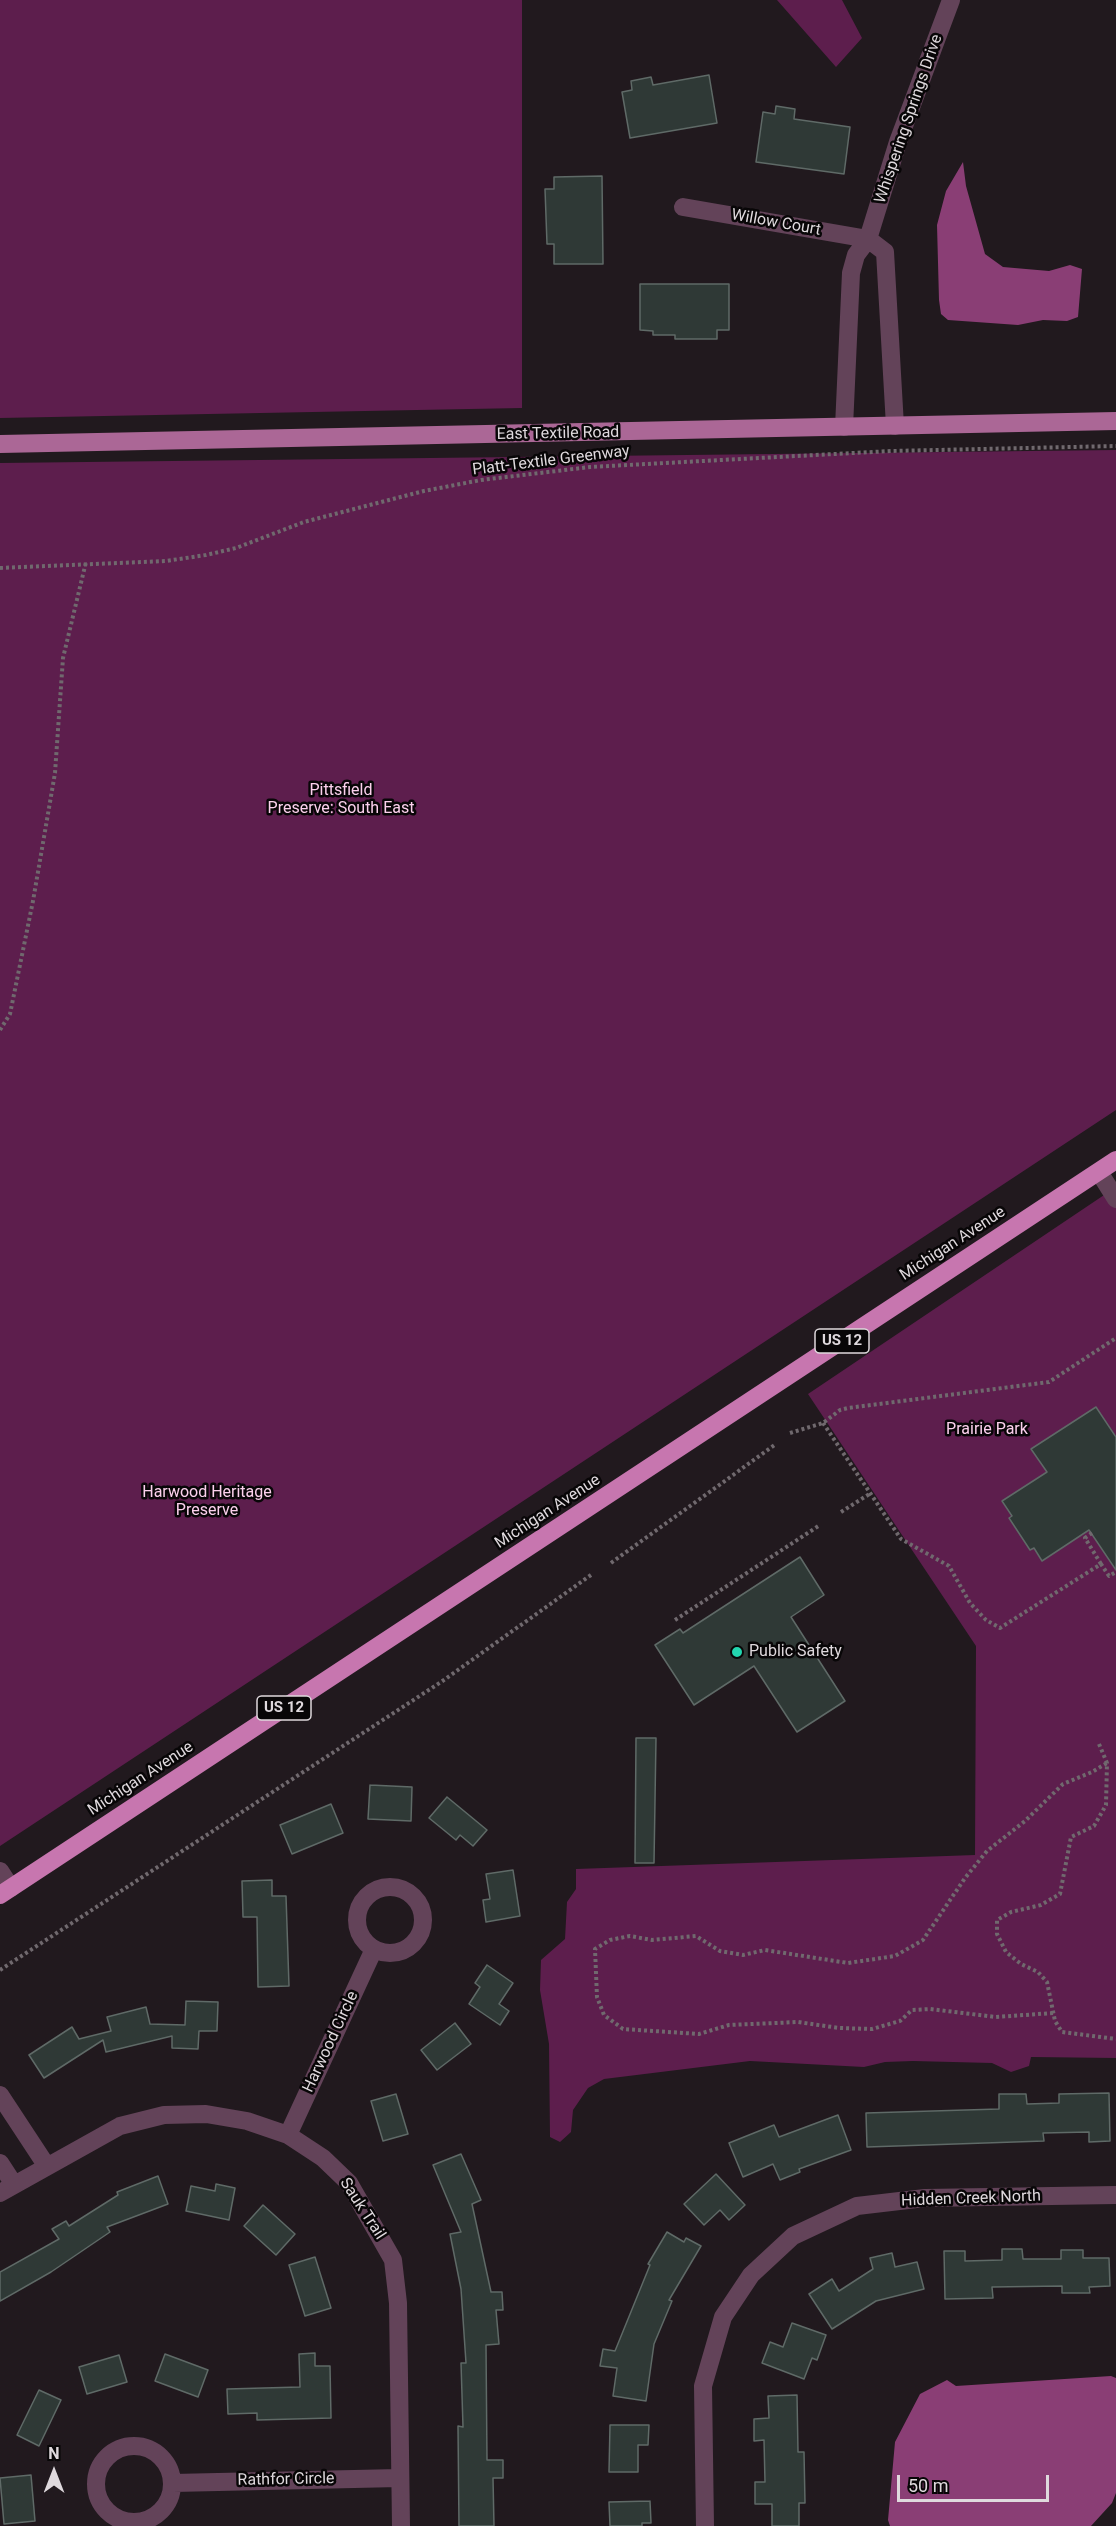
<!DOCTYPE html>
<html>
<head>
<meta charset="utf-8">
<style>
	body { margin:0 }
	#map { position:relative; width:1116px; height:2526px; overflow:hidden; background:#21191e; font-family:Roboto,sans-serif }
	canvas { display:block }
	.north { position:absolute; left:24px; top:2442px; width:60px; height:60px; -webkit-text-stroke:4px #080607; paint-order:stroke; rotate:0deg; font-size:16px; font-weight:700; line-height:24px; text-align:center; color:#dfd9dd }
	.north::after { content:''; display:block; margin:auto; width:21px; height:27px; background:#dfd9dd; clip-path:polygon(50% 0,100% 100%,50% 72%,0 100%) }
	.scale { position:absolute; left:897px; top:2475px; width:152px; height:27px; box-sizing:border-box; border:3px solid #dfd9dd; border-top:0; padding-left:8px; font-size:18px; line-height:21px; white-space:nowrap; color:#dfd9dd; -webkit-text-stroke:4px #080607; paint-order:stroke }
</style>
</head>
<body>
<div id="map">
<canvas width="1116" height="2526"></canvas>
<div class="north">N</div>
<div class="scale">50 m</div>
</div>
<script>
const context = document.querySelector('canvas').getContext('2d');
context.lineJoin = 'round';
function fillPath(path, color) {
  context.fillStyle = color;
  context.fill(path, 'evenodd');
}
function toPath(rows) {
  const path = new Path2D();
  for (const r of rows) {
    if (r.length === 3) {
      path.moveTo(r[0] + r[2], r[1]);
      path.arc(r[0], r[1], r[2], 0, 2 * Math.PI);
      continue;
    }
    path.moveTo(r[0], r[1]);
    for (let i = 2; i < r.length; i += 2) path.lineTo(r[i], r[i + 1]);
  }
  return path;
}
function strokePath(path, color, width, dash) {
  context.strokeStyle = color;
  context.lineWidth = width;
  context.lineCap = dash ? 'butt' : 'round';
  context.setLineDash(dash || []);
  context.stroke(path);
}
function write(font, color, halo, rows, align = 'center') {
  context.font = font + ' Roboto,sans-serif';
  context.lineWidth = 5;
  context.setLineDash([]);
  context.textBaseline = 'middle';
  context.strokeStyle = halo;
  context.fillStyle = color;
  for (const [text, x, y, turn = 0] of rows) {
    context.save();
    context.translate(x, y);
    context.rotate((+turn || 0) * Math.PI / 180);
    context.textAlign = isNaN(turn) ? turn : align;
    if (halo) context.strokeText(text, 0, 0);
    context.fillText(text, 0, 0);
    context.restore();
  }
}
const green = toPath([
	[0,0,522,0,522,408,0,418],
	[777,0,842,0,862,38,836,67],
	[1116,450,1116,1110,0,1846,0,463],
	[1116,1187,1116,2058,1031,2057,1029,2066,1011,2072,992,2063,913,2061,885,2062,864,2067,750,2061,604,2079,588,2088,573,2110,571,2132,560,2142,550,2137,549,2044,540,1990,541,1960,565,1939,567,1902,576,1889,576,1869,975,1855,976,1646,808,1394]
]);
const water = toPath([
	[963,162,966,186,985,254,1003,267,1049,271,1070,265,1082,269,1078,317,1067,321,1043,320,1018,325,948,320,941,314,939,300,937,225,946,191],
	[1111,2376,1116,2378,1116,2493,1112,2503,1091,2526,890,2526,888,2520,895,2442,920,2394,947,2380,956,2386]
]);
const building = toPath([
	[709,75,717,123,630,138,622,92,632,90,631,81,651,77,653,85,709,75],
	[776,106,795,109,794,119,850,127,844,174,756,162,763,112,775,114,776,106],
	[602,176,603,264,554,264,554,244,547,244,545,189,554,189,554,177,602,176],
	[640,284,729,284,729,330,717,330,717,339,675,339,675,335,653,335,653,331,640,330,640,284],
	[1096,1407,1116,1437,1116,1570,1089,1530,1042,1561,1034,1548,1030,1550,1009,1518,1012,1516,1002,1501,1047,1472,1031,1449,1096,1407],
	[800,1557,824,1595,791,1617,845,1701,797,1732,754,1666,694,1705,655,1645,680,1629,683,1633,800,1557],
	[636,1738,656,1738,654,1863,635,1863,636,1738],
	[370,1785,412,1787,411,1821,368,1819,370,1785],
	[447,1797,487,1830,473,1846,460,1835,456,1840,429,1818,447,1797],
	[331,1804,343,1833,292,1854,280,1825,331,1804],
	[513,1870,520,1916,486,1922,483,1900,490,1899,486,1874,513,1870],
	[272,1880,272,1896,286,1896,289,1986,258,1987,257,1917,243,1917,242,1881,272,1880],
	[487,1965,513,1983,499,2004,509,2011,500,2025,469,2004,480,1987,475,1983,487,1965],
	[186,2001,218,2002,217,2031,199,2031,198,2049,172,2048,172,2036,106,2052,103,2040,44,2078,29,2055,72,2027,79,2039,111,2031,107,2017,146,2007,150,2024,185,2025,186,2001],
	[455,2023,471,2044,437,2070,421,2050,455,2023],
	[1109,2093,1110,2141,1089,2142,1089,2132,1043,2133,1044,2141,867,2147,866,2113,999,2109,999,2094,1026,2094,1027,2104,1059,2103,1059,2094,1109,2093],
	[396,2094,408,2134,383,2141,371,2101,396,2094],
	[838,2115,851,2150,799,2169,800,2172,780,2180,773,2164,743,2177,729,2143,774,2125,779,2137,838,2115],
	[461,2154,481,2200,472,2204,491,2292,502,2292,503,2310,496,2310,499,2344,486,2345,487,2460,503,2460,503,2478,493,2478,494,2526,459,2526,458,2426,463,2427,461,2363,466,2363,461,2289,450,2234,461,2232,433,2165,461,2154],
	[716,2174,745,2205,729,2220,720,2210,704,2225,684,2204,716,2174],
	[158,2176,168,2204,107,2227,110,2232,51,2272,0,2301,0,2272,59,2239,52,2229,66,2221,69,2226,118,2195,117,2192,158,2176],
	[216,2184,235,2188,229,2220,186,2211,191,2186,215,2191,216,2184],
	[263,2205,295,2234,276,2255,244,2226,263,2205],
	[667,2232,684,2242,686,2238,701,2246,669,2300,672,2301,654,2344,646,2401,613,2396,617,2368,600,2366,603,2349,615,2351,650,2265,648,2264,667,2232],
	[1002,2249,1022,2249,1023,2259,1061,2259,1061,2250,1083,2250,1083,2258,1109,2258,1110,2286,1089,2287,1090,2293,1062,2293,1062,2286,992,2287,993,2298,945,2299,944,2251,965,2251,965,2261,1002,2260,1002,2249],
	[892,2253,895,2267,917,2262,924,2289,876,2301,832,2329,809,2294,832,2279,839,2291,873,2269,870,2258,892,2253],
	[315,2257,331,2308,305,2316,289,2265,315,2257],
	[792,2323,826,2335,817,2360,812,2358,804,2379,762,2363,770,2342,783,2347,792,2323],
	[315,2353,315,2366,330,2366,331,2418,257,2420,257,2413,228,2414,227,2389,300,2387,299,2354,315,2353],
	[165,2354,208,2370,198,2397,155,2381,165,2354],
	[119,2355,127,2382,87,2394,79,2367,119,2355],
	[39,2390,61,2400,39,2446,17,2435,39,2390],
	[797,2395,798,2452,804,2452,805,2503,799,2503,799,2526,772,2526,772,2504,755,2504,755,2482,765,2482,764,2440,754,2441,754,2419,769,2418,768,2396,797,2395],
	[610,2425,649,2425,648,2445,638,2445,638,2472,609,2472,610,2425],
	[31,2475,35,2521,4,2524,0,2478,31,2475],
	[650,2501,651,2523,642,2523,642,2526,610,2526,609,2502,650,2501]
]);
const path = toPath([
	[0,568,166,561,206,555,236,548,304,522,424,491,481,480,590,467,891,451,1116,446],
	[0,1030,10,1014,33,901,55,773,63,658,86,562],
	[823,1423,901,1539,949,1566,970,1603,986,1620,1000,1628,1101,1564,1109,1576,1116,1572],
	[790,1433,823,1423,840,1410,848,1408,1049,1382,1116,1338],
	[841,1512,871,1493],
	[1092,1533,1085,1538,1101,1564],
	[611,1563,776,1444],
	[675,1620,820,1525],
	[1099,1744,1107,1763,1106,1805,1094,1826,1071,1837,1060,1894,1041,1905,1011,1912,997,1920,997,1934,1006,1952,1021,1964,1038,1972,1047,1982,1055,2021,1062,2032,1116,2039],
	[0,1970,441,1682,591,1575],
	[1053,2013,996,2017,930,2009,912,2010,900,2021,872,2029,839,2028,798,2022,729,2025,699,2034,623,2029,604,2015,597,1997,595,1949,610,1940,630,1936,652,1940,696,1936,720,1951,743,1955,765,1950,848,1963,895,1956,923,1940,965,1878,987,1851,1025,1821,1063,1784,1092,1772,1107,1763]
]);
const minor = toPath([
	[683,207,868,239,885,252,895,426],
	[844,427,851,273,856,255,868,239,898,142,951,0],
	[1099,1172,1116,1199],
	[0,1871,11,1888],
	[390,1920,33],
	[0,2095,46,2165],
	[288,2135,374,1949],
	[0,2163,13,2183],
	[0,2193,120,2126,164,2115,206,2114,247,2121,288,2135,323,2158,349,2183,393,2260,398,2303,401,2526],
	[134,2484,38],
	[173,2483,399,2478],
	[705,2526,703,2386,723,2317,751,2275,793,2236,857,2206,925,2198,1116,2195]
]);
const major = toPath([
	[0,444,1116,421]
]);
const highway = toPath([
	[0,1895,1116,1160]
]);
const markers = [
	[737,1652,6,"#22d5af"]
];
const shields = [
	[842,1341,54],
	[284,1708,54]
];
const shieldNames = [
	["US 12",842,1341],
	["US 12",284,1708]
];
const streetNames = [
	["Whispering Springs Drive",909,119,-71],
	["Willow Court",776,223,10],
	["East Textile Road",558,434,-1],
	["Platt-Textile Greenway",551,461,-7],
	["Michigan Avenue",953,1244,-33],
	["Michigan Avenue",548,1512,-33],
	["Michigan Avenue",141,1779,-33],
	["Harwood Circle",331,2042,-65],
	["Hidden Creek North",971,2199,-2],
	["Sauk Trail",362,2209,57],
	["Rathfor Circle",286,2480,-1]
];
const parkNames = [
	["Pittsfield",341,791],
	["Preserve: South East",341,809],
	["Prairie Park",987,1430],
	["Harwood Heritage",207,1493],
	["Preserve",207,1511]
];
const poiNames = [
	["Public Safety",749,1652]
];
fillPath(green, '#5d1e4d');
fillPath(water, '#8a3e75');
fillPath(building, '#2f3936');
strokePath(building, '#5f6a67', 1.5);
strokePath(path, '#70696e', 4, [3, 3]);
strokePath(minor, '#634359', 18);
strokePath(major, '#ab6796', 18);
strokePath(highway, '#c776af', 18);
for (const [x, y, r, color] of markers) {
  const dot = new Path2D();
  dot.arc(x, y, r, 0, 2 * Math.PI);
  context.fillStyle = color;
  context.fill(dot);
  strokePath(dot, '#080607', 2);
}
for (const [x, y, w] of shields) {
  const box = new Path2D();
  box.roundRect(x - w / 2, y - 12, w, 24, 4.5);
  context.fillStyle = '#080607';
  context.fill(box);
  strokePath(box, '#dfd9dd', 1.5);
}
write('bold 15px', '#dfd9dd', null, shieldNames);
write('16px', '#dfd9dd', '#080607', streetNames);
write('16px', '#fcd0ed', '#080607', parkNames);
write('16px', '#dfd9dd', '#080607', poiNames, 'left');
</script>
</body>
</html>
